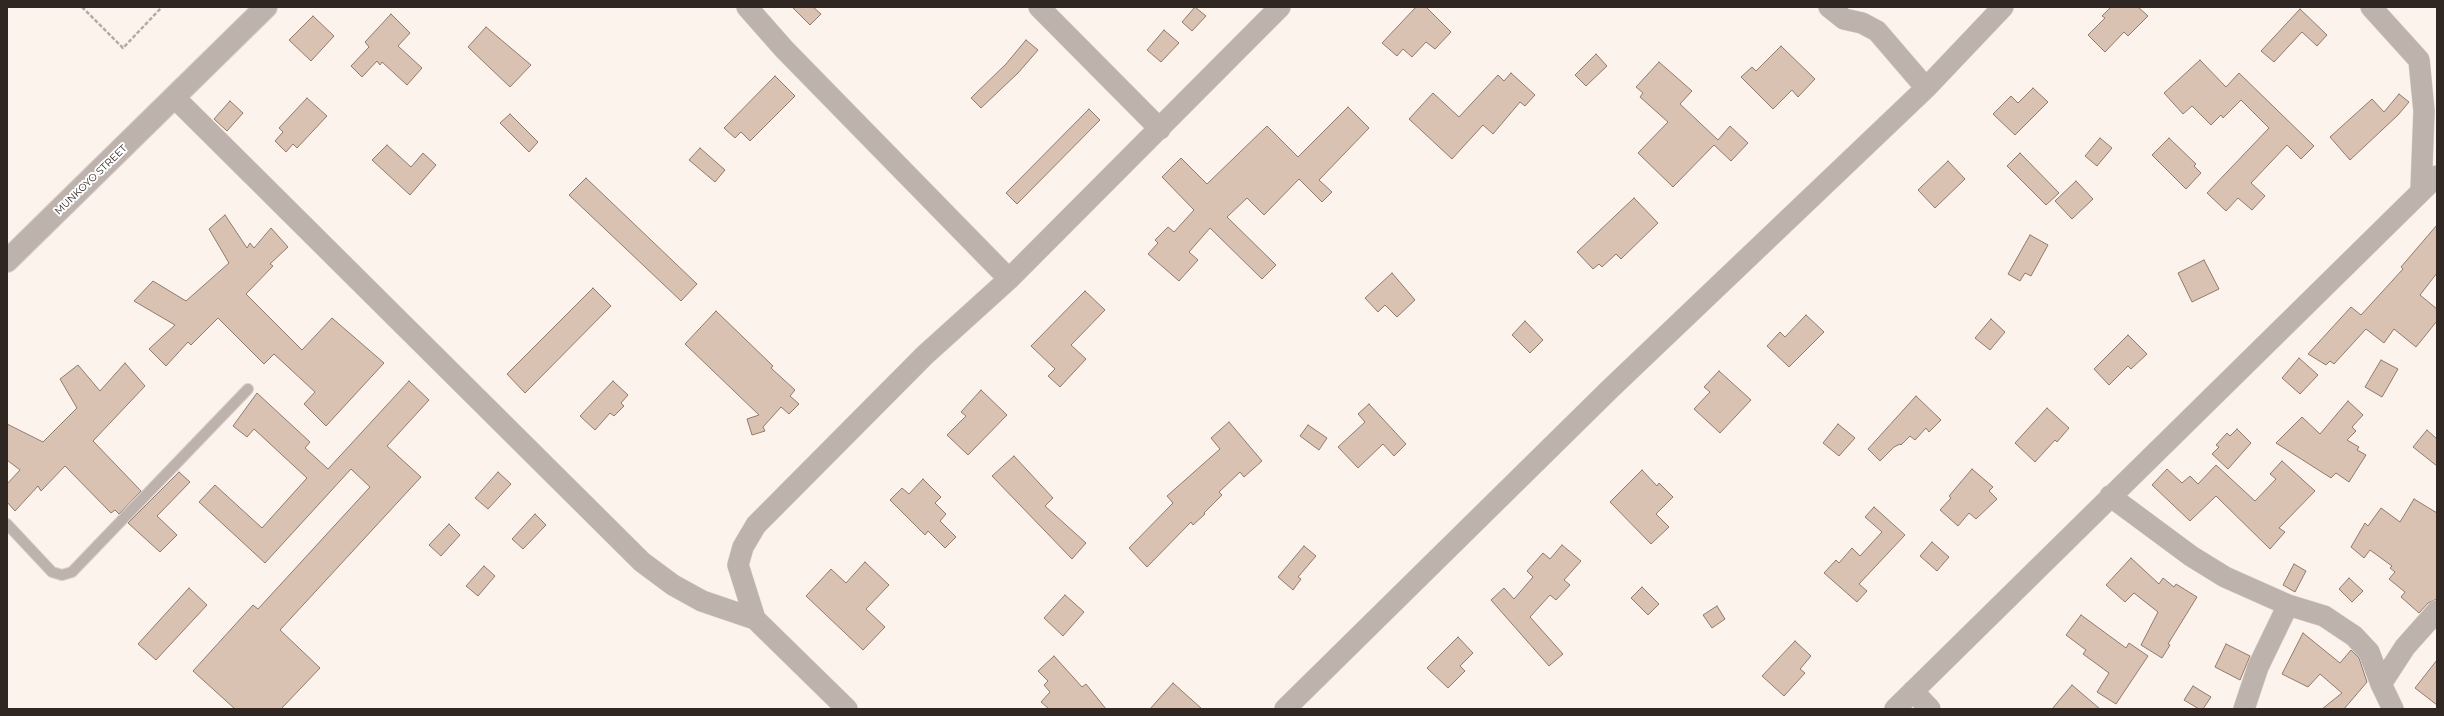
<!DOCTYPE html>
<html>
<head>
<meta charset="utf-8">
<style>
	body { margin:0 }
	#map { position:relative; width:2444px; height:716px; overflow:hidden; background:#fdf3ed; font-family:Montserrat,sans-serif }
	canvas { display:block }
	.frame { position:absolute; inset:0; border:8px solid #302722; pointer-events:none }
</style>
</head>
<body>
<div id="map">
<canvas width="2444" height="716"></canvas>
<div class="frame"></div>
</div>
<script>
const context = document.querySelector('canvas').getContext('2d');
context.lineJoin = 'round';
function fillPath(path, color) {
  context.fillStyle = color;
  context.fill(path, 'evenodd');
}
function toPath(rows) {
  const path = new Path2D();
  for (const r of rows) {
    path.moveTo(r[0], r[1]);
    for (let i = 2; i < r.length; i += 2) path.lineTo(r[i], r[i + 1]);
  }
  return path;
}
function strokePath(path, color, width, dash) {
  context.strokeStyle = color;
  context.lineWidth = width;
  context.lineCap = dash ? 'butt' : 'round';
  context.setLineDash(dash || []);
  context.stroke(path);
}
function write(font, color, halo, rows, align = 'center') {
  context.font = font + ' Montserrat,sans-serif';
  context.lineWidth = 4;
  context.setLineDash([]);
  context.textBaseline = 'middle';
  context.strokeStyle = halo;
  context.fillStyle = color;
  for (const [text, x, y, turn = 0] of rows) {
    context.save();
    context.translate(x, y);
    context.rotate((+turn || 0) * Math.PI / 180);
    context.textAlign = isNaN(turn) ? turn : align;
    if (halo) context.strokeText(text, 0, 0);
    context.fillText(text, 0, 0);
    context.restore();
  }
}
const building = toPath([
	[792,7,813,7,821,14,810,25,792,7],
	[1195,7,1206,16,1192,31,1182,22,1195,7],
	[1416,7,1426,7,1451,32,1435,49,1426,42,1412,57,1403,49,1397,56,1382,43,1416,7],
	[2111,7,2138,7,2148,16,2128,36,2124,32,2105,52,2088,35,2105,18,2102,16,2111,7],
	[2300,9,2327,35,2317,46,2302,32,2274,62,2261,51,2300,9],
	[391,14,410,33,398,46,422,68,407,85,382,62,380,65,377,61,362,77,351,66,369,47,365,42,391,14],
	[313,16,334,36,311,61,289,40,313,16],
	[486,27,531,65,510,87,468,47,486,27],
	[1164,30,1179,43,1161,62,1147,50,1164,30],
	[1026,40,1038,50,1018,73,981,108,971,98,1006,64,1026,40],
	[1781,46,1815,79,1798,97,1792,90,1773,109,1741,77,1752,67,1756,71,1781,46],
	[1596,54,1607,66,1586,86,1575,75,1596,54],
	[2200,60,2226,87,2239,73,2314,146,2301,159,2287,145,2251,183,2265,196,2252,210,2238,198,2226,211,2207,193,2269,128,2241,100,2223,118,2221,115,2211,125,2192,106,2183,114,2164,93,2200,60],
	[1659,62,1692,91,1680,104,1718,140,1730,126,1748,143,1731,161,1714,145,1673,187,1638,153,1668,122,1640,97,1643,93,1636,87,1659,62],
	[1511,73,1535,95,1525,106,1520,102,1493,134,1483,125,1452,159,1409,119,1433,93,1459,117,1498,75,1504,81,1511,73],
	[775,76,795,96,750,141,741,132,735,138,724,128,775,76],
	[2033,88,2048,102,2015,135,1993,114,2011,96,2018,103,2033,88],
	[2399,94,2409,102,2398,115,2350,160,2330,137,2372,99,2384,112,2399,94],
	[307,98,327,116,297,148,293,144,286,152,275,141,283,132,279,128,307,98],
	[230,101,243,113,227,131,214,119,230,101],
	[1348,107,1369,128,1319,180,1332,192,1322,202,1299,179,1264,215,1247,198,1227,217,1276,265,1262,279,1210,228,1189,252,1198,260,1179,281,1148,254,1158,243,1155,240,1168,227,1174,232,1194,210,1162,177,1181,158,1207,184,1267,126,1298,157,1348,107],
	[1089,109,1100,120,1017,204,1006,193,1089,109],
	[510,114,538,142,529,152,500,123,510,114],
	[2100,138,2112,148,2097,166,2085,156,2100,138],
	[2169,138,2196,164,2194,166,2201,173,2186,189,2152,155,2169,138],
	[387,145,411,167,423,153,436,165,410,195,372,160,387,145],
	[700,148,725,170,715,182,689,160,700,148],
	[2020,153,2059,193,2046,205,2007,166,2020,153],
	[1948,161,1965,179,1935,208,1918,190,1948,161],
	[586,178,697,284,681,301,569,195,586,178],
	[2076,181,2093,199,2072,219,2055,201,2076,181],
	[1634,198,1658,223,1621,259,1616,254,1602,267,1599,264,1593,269,1577,252,1634,198],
	[225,215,247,248,250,243,254,248,271,228,288,247,270,264,273,266,246,294,302,350,332,318,384,363,326,426,304,404,315,392,274,354,264,364,218,318,191,345,188,342,166,366,149,349,175,325,134,301,153,281,186,301,229,263,209,229,225,215],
	[2437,225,2437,273,2420,295,2437,309,2437,321,2416,347,2394,329,2384,343,2366,329,2334,364,2330,361,2326,365,2308,354,2351,307,2361,315,2403,269,2401,267,2437,225],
	[2030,235,2048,245,2031,276,2025,273,2020,281,2008,274,2030,235],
	[2204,260,2219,289,2192,302,2178,273,2204,260],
	[1392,273,1415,300,1397,317,1385,305,1378,312,1365,298,1392,273],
	[593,288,611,306,525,393,507,374,593,288],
	[1085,291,1105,310,1071,345,1086,359,1060,387,1048,376,1055,369,1031,346,1085,291],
	[716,311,773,366,771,368,795,390,790,396,799,404,789,414,781,407,763,427,765,431,752,435,747,419,759,415,685,344,716,311],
	[1806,315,1824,332,1789,367,1767,346,1780,332,1785,337,1806,315],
	[1991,319,2005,332,1990,350,1975,338,1991,319],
	[1525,321,1543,340,1530,353,1512,335,1525,321],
	[2128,335,2147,354,2131,369,2128,366,2109,385,2094,369,2128,335],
	[2299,358,2318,375,2300,394,2282,378,2299,358],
	[2381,360,2398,369,2382,397,2365,387,2381,360],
	[125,363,145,386,93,441,141,491,119,514,115,510,111,513,65,466,41,491,38,486,15,511,7,502,7,484,20,470,7,460,7,424,43,442,77,408,60,379,78,365,100,391,125,363],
	[1719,371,1751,400,1720,433,1694,409,1710,392,1704,387,1719,371],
	[409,381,429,400,387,446,421,477,280,630,320,668,281,709,235,709,193,671,253,605,258,609,370,487,351,469,265,563,199,502,215,485,262,528,307,478,254,429,247,437,233,426,257,393,310,442,305,448,328,469,409,381],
	[613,381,628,395,621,403,624,406,614,416,610,413,595,430,580,416,613,381],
	[981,390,1007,415,968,455,947,435,966,416,961,412,981,390],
	[1916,396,1941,420,1929,432,1926,428,1915,440,1910,436,1901,445,1900,444,1894,447,1880,461,1868,449,1916,396],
	[2348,401,2363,415,2352,427,2356,431,2347,440,2359,447,2357,450,2366,455,2349,482,2336,473,2331,478,2276,443,2302,417,2320,434,2348,401],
	[1369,404,1406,444,1394,456,1383,444,1358,468,1338,447,1365,422,1358,414,1369,404],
	[2047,408,2069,428,2057,442,2055,440,2035,462,2015,443,2047,408],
	[1229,422,1262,461,1244,477,1240,472,1219,492,1222,495,1204,513,1205,514,1193,525,1191,522,1147,567,1129,548,1173,503,1167,496,1220,449,1211,438,1229,422],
	[1838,424,1855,438,1839,456,1823,443,1838,424],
	[1308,425,1327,438,1319,450,1300,436,1308,425],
	[2237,429,2251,443,2228,469,2212,454,2219,447,2216,445,2227,433,2230,436,2237,429],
	[2427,430,2437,439,2437,466,2413,447,2427,430],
	[1014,456,1053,498,1045,506,1086,543,1072,559,992,476,1014,456],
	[2282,461,2315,491,2279,528,2285,532,2270,549,2216,496,2190,521,2152,485,2167,469,2182,483,2190,476,2198,484,2216,465,2255,501,2276,479,2270,474,2282,461],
	[1972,469,1993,487,1989,491,1997,499,1976,519,1969,513,1958,526,1940,510,1951,498,1949,496,1972,469],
	[1642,470,1657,486,1659,483,1673,497,1656,514,1669,527,1651,544,1610,502,1642,470],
	[179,472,190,482,157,516,177,535,160,552,128,523,179,472],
	[498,472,511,484,488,509,475,498,498,472],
	[923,479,941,497,935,503,946,514,940,521,956,537,945,548,928,531,925,535,890,500,902,488,909,494,923,479],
	[2414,499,2437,513,2437,599,2428,603,2419,613,2401,597,2405,592,2389,579,2395,572,2390,568,2392,566,2370,550,2364,558,2351,547,2365,523,2368,526,2381,508,2400,522,2414,499],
	[1874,507,1905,535,1859,584,1867,591,1857,602,1824,573,1836,560,1839,563,1852,548,1860,556,1882,532,1865,517,1874,507],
	[535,514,546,525,523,549,512,539,535,514],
	[449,524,460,535,441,556,429,545,449,524],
	[1932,542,1949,557,1937,571,1920,556,1932,542],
	[1562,545,1581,561,1564,580,1570,585,1556,600,1550,595,1530,617,1563,654,1549,666,1491,600,1504,588,1514,599,1533,577,1527,571,1543,553,1550,559,1562,545],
	[1304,546,1316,556,1298,577,1301,579,1293,590,1278,577,1304,546],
	[2131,558,2159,584,2163,578,2174,587,2176,584,2197,597,2168,644,2170,645,2162,658,2141,645,2158,612,2134,593,2125,602,2106,585,2131,558],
	[865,562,889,585,866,609,885,627,863,650,806,596,831,569,846,583,865,562],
	[2294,564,2306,571,2295,592,2283,585,2294,564],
	[484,566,495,576,478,596,466,586,484,566],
	[2349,578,2363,591,2352,602,2339,589,2349,578],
	[1642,587,1659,604,1648,615,1631,598,1642,587],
	[189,588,207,605,156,660,138,644,189,588],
	[1065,595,1084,612,1063,636,1044,618,1065,595],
	[1717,606,1725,619,1712,628,1703,615,1717,606],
	[2081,615,2126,648,2129,643,2148,656,2116,704,2097,692,2109,673,2083,654,2086,650,2066,635,2081,615],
	[2303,633,2340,663,2351,650,2359,658,2367,682,2344,709,2322,709,2342,693,2320,674,2308,687,2282,674,2303,633],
	[1458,637,1473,653,1460,666,1465,671,1448,688,1427,668,1458,637],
	[1795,641,1811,656,1800,669,1805,673,1784,696,1762,676,1795,641],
	[2226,644,2250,656,2240,680,2215,667,2226,644],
	[1054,656,1082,687,1086,684,1106,709,1049,709,1041,702,1050,692,1044,685,1048,681,1038,671,1054,656],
	[2437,660,2437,705,2415,688,2437,660],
	[1173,683,1202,709,1150,709,1173,683],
	[2072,685,2100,709,2052,709,2072,685],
	[2193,686,2211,697,2203,709,2199,709,2184,700,2193,686]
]);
const path = toPath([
	[82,7,123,48,162,7]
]);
const service = toPath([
	[7,524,52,572,62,575,72,572,248,389]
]);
const minor = toPath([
	[747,7,784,49,1009,279],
	[1039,7,1160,129],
	[1829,7,1844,19,1862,23,1877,31,1926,88],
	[2371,7,2419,60,2424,111,2421,191],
	[175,98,642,562,673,585,702,601,755,619,847,709],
	[2110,496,2191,556,2225,577,2288,605,2324,616,2354,636,2369,652,2381,684],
	[755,619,738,565,743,547,756,525,925,355,1009,279,1280,7],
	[1913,691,1930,709],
	[1285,709,1610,389,1926,88,2003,7],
	[1895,709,2437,176],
	[2244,709,2258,667,2288,605],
	[2393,709,2381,684,2405,647,2437,611]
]);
const tertiary = toPath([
	[7,261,266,7]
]);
const streetNames = [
	["MUNKOYO STREET",91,180,-44]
];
fillPath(building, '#dac2b3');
strokePath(building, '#907a6c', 1);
strokePath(service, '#d8cec8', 12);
strokePath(minor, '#d8cec8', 22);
strokePath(tertiary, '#d8cec8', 24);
strokePath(path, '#b5aba6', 2.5, [4, 2]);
strokePath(service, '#bdb2ac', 10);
strokePath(minor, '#bdb2ac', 21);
strokePath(tertiary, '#bdb2ac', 22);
write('10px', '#302722', '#fff', streetNames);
</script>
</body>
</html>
